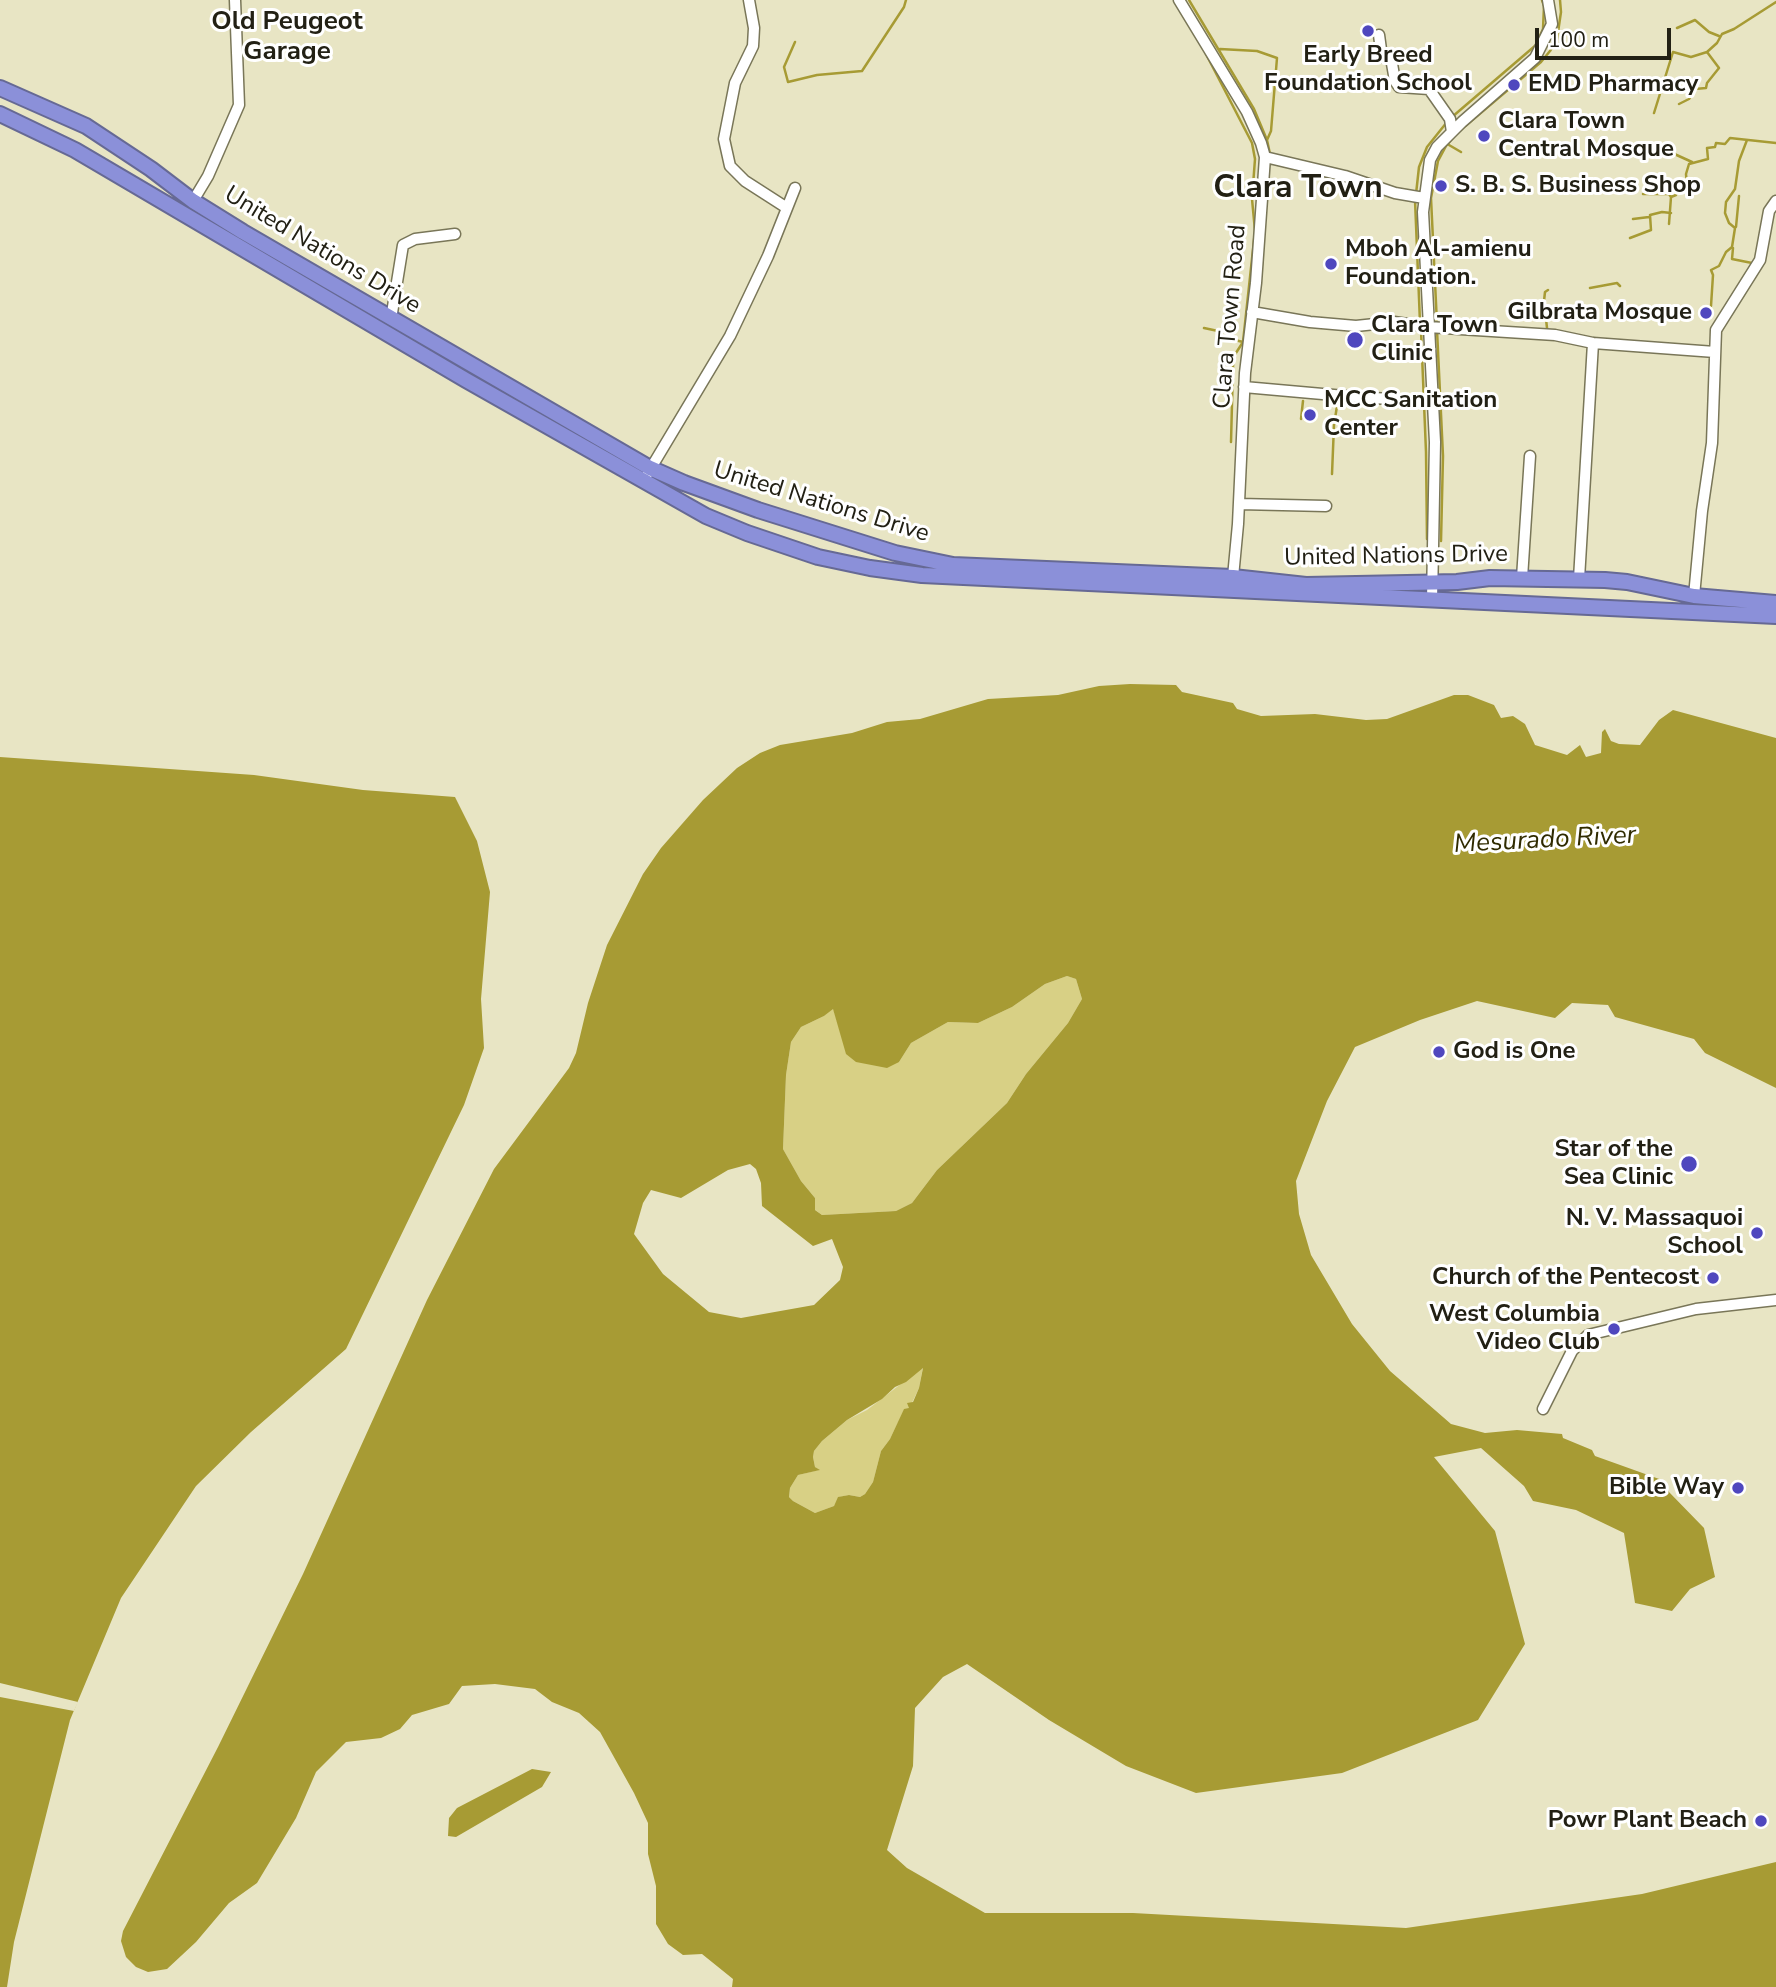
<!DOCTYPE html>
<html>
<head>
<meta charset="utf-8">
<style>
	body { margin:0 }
	#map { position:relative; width:1776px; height:1987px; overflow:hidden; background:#e8e5c4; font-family:"Nunito Sans",sans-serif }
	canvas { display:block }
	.scale { position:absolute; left:1535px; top:28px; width:136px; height:32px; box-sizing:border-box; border:4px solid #222014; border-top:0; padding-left:9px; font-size:21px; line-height:24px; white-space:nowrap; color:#222014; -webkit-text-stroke:5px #fff; paint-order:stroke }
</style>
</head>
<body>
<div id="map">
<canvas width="1776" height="1987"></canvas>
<div class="scale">100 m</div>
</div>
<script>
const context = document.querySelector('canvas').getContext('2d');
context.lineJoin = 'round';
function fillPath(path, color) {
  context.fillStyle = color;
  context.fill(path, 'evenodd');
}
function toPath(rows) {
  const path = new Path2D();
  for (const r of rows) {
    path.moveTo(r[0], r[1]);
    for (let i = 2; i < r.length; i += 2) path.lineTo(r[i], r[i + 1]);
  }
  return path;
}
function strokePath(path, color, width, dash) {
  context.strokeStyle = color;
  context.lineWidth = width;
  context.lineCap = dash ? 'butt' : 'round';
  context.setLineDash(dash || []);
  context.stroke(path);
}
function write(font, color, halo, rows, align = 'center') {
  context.font = font + ' "Nunito Sans",sans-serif';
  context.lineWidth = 6;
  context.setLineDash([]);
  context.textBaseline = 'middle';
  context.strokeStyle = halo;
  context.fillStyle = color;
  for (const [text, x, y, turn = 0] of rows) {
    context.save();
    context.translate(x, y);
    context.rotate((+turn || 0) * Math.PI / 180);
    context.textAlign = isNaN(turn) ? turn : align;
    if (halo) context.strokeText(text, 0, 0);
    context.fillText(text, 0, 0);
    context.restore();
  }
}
const green = toPath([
	[1067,976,1076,979,1082,999,1068,1023,1026,1074,1007,1103,937,1170,912,1203,896,1211,822,1215,814,1209,815,1198,801,1181,783,1149,786,1075,791,1042,801,1027,824,1016,833,1008,847,1054,899,1062,911,1043,948,1022,978,1023,1012,1007,1045,984],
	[923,1367,919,1388,909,1409,904,1410,890,1439,881,1451,873,1482,865,1494,860,1497,849,1495,839,1497,834,1506,815,1513,793,1501,789,1497,790,1488,798,1475,819,1470,815,1467,813,1457,814,1451,822,1441,847,1420,867,1410]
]);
const water = toPath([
	[1130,684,1176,685,1182,692,1233,703,1237,709,1261,716,1315,714,1366,720,1387,719,1454,695,1468,695,1494,705,1501,718,1513,716,1525,724,1535,745,1567,755,1580,745,1586,757,1601,753,1602,732,1605,729,1611,741,1619,744,1640,745,1659,720,1673,710,1776,738,1776,1088,1705,1053,1694,1039,1615,1017,1608,1005,1572,1003,1555,1018,1477,1001,1420,1020,1355,1047,1327,1101,1296,1181,1299,1214,1311,1255,1352,1324,1390,1371,1451,1424,1485,1433,1517,1430,1562,1434,1563,1438,1592,1450,1595,1456,1662,1480,1668,1491,1704,1528,1715,1577,1690,1589,1672,1611,1635,1603,1624,1533,1576,1510,1533,1501,1524,1486,1481,1448,1434,1457,1495,1531,1525,1644,1478,1720,1342,1773,1196,1793,1126,1766,1049,1720,967,1664,943,1677,915,1708,913,1766,887,1850,907,1868,985,1913,1133,1913,1406,1928,1642,1894,1776,1862,1776,1987,732,1987,733,1979,702,1954,683,1955,668,1944,656,1924,656,1886,648,1854,648,1823,634,1793,600,1732,579,1713,552,1702,535,1689,495,1684,462,1686,449,1704,412,1715,400,1729,381,1738,346,1742,316,1772,296,1818,257,1883,229,1903,196,1942,167,1969,148,1972,136,1967,126,1957,121,1941,123,1931,218,1747,303,1574,427,1300,494,1169,569,1068,576,1053,588,1003,607,945,643,874,661,848,703,800,737,768,760,753,780,745,852,733,887,722,920,719,988,699,1058,695,1099,686],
	[1067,976,1076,979,1082,999,1068,1023,1026,1074,1007,1103,937,1170,912,1203,896,1211,822,1215,815,1210,815,1198,801,1181,783,1149,786,1075,791,1042,801,1027,824,1016,833,1009,846,1054,856,1062,887,1068,899,1062,911,1043,948,1022,978,1023,1012,1007,1045,984],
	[750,1164,756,1169,761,1183,762,1206,813,1246,832,1239,843,1267,840,1280,814,1305,741,1318,709,1312,663,1274,634,1234,643,1203,651,1190,681,1198,728,1170],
	[923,1368,919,1388,913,1402,907,1403,909,1408,904,1409,890,1439,881,1451,873,1482,865,1494,860,1497,849,1495,838,1497,834,1506,815,1513,793,1501,789,1497,790,1488,798,1475,820,1470,815,1467,813,1457,814,1451,822,1441,847,1420,882,1399,895,1387,906,1382],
	[0,757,254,775,363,790,455,797,477,841,490,892,481,999,484,1048,464,1105,346,1349,251,1432,196,1486,121,1598,70,1720,14,1942,7,1987,0,1987],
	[532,1769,551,1772,542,1787,456,1837,448,1836,449,1818,457,1808]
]);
const pier = toPath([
	[0,1683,78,1702,74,1711,0,1697]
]);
const stream = toPath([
	[1189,0,1254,109,1267,140,1270,154],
	[1677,28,1695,20,1709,32,1719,36],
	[795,42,784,67,788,82,817,75,862,71,904,7,906,0],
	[1220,49,1257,51,1277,58,1271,131,1267,140],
	[1206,54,1252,143,1255,159,1252,199,1255,231,1243,342,1234,356,1233,366,1231,442],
	[1679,104,1689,99,1695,89,1706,88,1707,83,1719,68,1707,52],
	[1654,113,1673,52,1691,57,1707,52,1717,43,1722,34,1734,29,1776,2],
	[1452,117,1536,45,1543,29,1544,6,1542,0],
	[1449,145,1461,152],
	[1670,152,1692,162],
	[1273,155,1297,160],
	[1416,194,1419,167,1427,147,1447,122],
	[1643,194,1669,194,1671,197,1676,195,1678,190,1687,187,1686,174,1689,164,1708,159,1707,148,1715,147,1716,143,1725,144,1730,138,1776,143],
	[1415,200,1420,323],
	[1633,219,1649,217],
	[1669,224,1671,197],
	[1736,227,1739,196],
	[1630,238,1651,230,1650,215,1662,212,1671,213],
	[1733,248,1732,259,1752,263],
	[1262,265,1266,199],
	[1590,288,1617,283,1620,286],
	[1711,306,1713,275,1711,270,1719,266,1726,252,1732,247,1735,228,1729,223,1725,213,1726,202,1735,189,1739,161,1747,140],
	[1437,324,1431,198,1438,161,1446,146,1457,133,1541,62,1550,51,1557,39,1561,12,1560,0],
	[1204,328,1218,331,1218,336,1243,342],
	[1547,328,1544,301,1545,292,1548,290],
	[1421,330,1426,452,1427,539],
	[1437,330,1443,456,1441,541],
	[1301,419,1303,401],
	[1332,474,1334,425,1337,406]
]);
const minor = toPath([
	[749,0,754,28,753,46,735,83,724,139,730,166,745,181,787,208],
	[1179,0,1247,112,1261,143,1265,157,1256,283,1245,373,1238,524,1233,577],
	[1379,35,1382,57,1391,58,1395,81,1399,87,1429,89,1450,119,1452,132],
	[1265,157,1345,176,1395,193,1424,198],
	[193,201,208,176,239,105,235,0],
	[1252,312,1310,322,1356,326,1394,322,1428,327,1555,335,1593,343,1715,352],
	[391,319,403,245,415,239,455,234],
	[1244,387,1345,396,1433,402],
	[648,473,730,336,768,256,795,188],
	[1239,504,1326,506],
	[1522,578,1530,456],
	[1579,579,1593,343],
	[1694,596,1702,511,1712,443,1716,330,1760,260,1769,211,1776,201],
	[1432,600,1435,442,1423,212,1430,160,1437,147,1462,122,1535,58,1552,24,1548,0],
	[1543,1409,1572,1351,1588,1335,1696,1309,1776,1300]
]);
const highway = toPath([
	[0,88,86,126,151,169,193,201,243,232,650,468,684,483,758,510,895,553,953,565,1233,577,1306,585,1457,582,1490,578,1605,580,1627,582,1694,596,1776,603],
	[0,114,75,150,466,380,706,516,747,533,818,557,870,568,922,575,1776,616]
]);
const markers = [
	[1368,31,7,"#4f47be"],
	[1514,85,7,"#4f47be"],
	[1484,136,7,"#4f47be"],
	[1441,186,7,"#4f47be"],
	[1331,264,7,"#4f47be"],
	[1706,313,7,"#4f47be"],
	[1355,340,9,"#4f47be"],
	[1310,415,7,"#4f47be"],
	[1439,1052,7,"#4f47be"],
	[1689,1164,9,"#4f47be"],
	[1757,1233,7,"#4f47be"],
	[1713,1278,7,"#4f47be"],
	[1614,1329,7,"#4f47be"],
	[1738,1488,7,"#4f47be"],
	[1761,1821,7,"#4f47be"]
];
const poiNames = [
	["Early Breed",1368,56,"center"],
	["Foundation School",1368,84,"center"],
	["EMD Pharmacy",1528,85],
	["Clara Town",1498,122],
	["Central Mosque",1498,150],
	["S. B. S. Business Shop",1455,186],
	["Mboh Al-amienu",1345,250],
	["Foundation.",1345,278],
	["Gilbrata Mosque",1692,313,"right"],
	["Clara Town",1371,326],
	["Clinic",1371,354],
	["MCC Sanitation",1324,401],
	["Center",1324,429],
	["God is One",1453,1052],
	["Star of the",1673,1150,"right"],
	["Sea Clinic",1673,1178,"right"],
	["N. V. Massaquoi",1743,1219,"right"],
	["School",1743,1247,"right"],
	["Church of the Pentecost",1699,1278,"right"],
	["West Columbia",1600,1315,"right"],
	["Video Club",1600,1343,"right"],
	["Bible Way",1724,1488,"right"],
	["Powr Plant Beach",1747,1821,"right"]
];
const streetNames = [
	["United Nations Drive",322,251,31],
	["Clara Town Road",1231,317,-85],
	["United Nations Drive",821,503,17],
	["United Nations Drive",1396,557,-1]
];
const neighbourhoodNames = [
	["Old Peugeot",287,23],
	["Garage",287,53]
];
const waterNames = [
	["Mesurado River",1545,841,-3]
];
const districtNames = [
	["Clara Town",1298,189]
];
fillPath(green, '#d8d085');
fillPath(water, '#a79b34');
fillPath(pier, '#e8e5c4');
strokePath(stream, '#a79b34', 2.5);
strokePath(minor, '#797658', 13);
strokePath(highway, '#666994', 18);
strokePath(minor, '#fff', 10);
strokePath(highway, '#8b90d9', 14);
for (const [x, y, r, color] of markers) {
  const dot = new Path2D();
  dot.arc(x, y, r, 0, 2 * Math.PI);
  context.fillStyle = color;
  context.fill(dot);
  strokePath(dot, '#fff', 2.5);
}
write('bold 24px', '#222014', '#fff', poiNames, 'left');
write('24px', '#222014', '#fff', streetNames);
write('bold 26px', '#222014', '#fff', neighbourhoodNames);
write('italic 26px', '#302b00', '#fff', waterNames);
write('bold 32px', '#222014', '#fff', districtNames);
</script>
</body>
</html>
